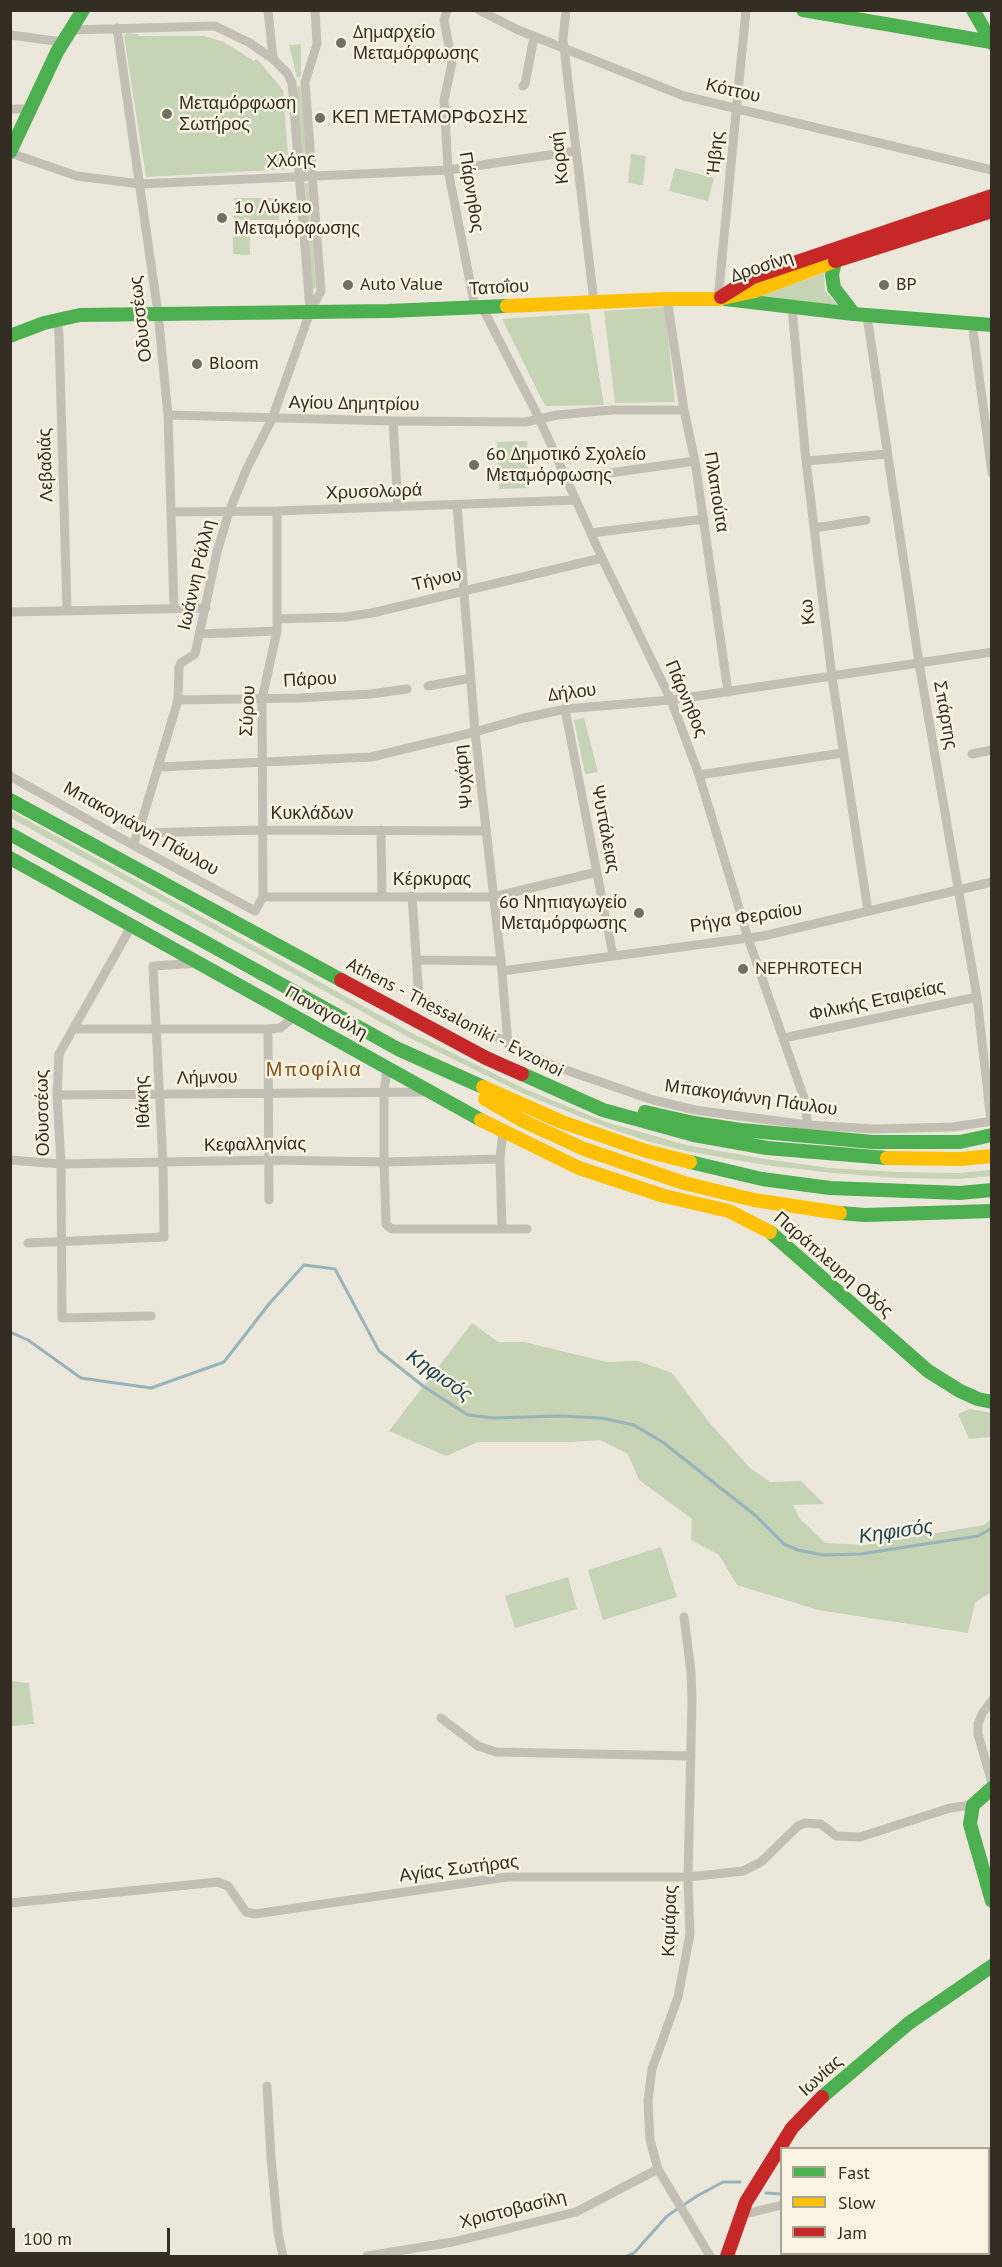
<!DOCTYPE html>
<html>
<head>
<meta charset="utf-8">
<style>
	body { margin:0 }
	#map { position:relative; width:1002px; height:2267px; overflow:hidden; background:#ebe8db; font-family:"PT Sans",sans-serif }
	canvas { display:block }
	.frame { position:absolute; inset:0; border:12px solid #332d24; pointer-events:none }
	.legend { position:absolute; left:780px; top:2147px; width:210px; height:108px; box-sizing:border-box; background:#f9f4e1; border:2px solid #aaa495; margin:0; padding:8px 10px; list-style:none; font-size:18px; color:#332d24 }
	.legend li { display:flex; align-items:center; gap:12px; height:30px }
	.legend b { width:30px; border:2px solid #aaa495 }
	.scale { position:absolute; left:12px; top:2228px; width:158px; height:27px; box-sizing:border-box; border:3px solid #332d24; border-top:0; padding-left:8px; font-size:18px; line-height:21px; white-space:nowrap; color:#332d24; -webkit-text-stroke:4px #f9f4e1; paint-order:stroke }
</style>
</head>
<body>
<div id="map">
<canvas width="1002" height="2267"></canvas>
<div class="frame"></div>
<ul class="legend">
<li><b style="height:8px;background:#4caf50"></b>Fast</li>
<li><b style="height:8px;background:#ffc107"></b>Slow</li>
<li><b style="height:8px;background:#c62828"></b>Jam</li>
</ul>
<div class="scale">100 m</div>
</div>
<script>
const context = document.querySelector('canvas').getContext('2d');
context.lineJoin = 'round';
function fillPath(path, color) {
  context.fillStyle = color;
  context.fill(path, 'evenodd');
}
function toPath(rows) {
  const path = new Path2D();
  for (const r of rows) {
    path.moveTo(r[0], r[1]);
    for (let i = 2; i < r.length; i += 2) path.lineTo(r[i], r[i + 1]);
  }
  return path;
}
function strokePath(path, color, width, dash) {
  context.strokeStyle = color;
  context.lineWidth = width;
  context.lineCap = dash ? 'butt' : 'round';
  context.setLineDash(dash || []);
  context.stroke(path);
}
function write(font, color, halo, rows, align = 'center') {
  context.font = font + ' "PT Sans",sans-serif';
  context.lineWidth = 5;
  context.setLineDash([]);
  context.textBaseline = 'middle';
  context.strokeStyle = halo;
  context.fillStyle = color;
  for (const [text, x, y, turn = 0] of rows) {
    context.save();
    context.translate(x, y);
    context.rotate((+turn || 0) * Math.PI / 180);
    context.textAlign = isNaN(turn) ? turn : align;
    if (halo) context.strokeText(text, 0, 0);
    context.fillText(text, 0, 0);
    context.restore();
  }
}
const green = toPath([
	[127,33,137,34,139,36,204,36,224,42,254,61,257,59,283,90,289,169,146,177,124,36],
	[301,44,301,76,297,78,289,45],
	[300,85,308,161,306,164,303,164,301,161,296,89],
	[631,154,646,156,643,185,628,183],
	[675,168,714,178,708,201,669,191],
	[305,183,308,183,316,288,313,289,311,286],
	[234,198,279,198,279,220,234,220],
	[233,223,250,223,250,255,233,254],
	[824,273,825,291,838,305,759,297],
	[665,307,675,402,615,403,604,311],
	[589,313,604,405,545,406,502,319],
	[527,441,529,488,499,489,497,442],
	[584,718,598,772,585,774,574,720],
	[11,811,408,1031,525,1089,606,1122,686,1145,765,1159,830,1168,896,1172,959,1173,991,1170,991,1176,959,1179,899,1178,832,1173,765,1165,686,1151,647,1141,606,1127,524,1094,406,1036,11,818],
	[472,1323,498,1342,524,1342,607,1362,638,1361,672,1373,709,1422,750,1468,770,1482,801,1481,824,1504,793,1505,800,1519,825,1543,866,1545,984,1525,991,1519,991,1595,988,1594,975,1603,968,1633,818,1610,737,1585,719,1555,691,1540,692,1519,639,1480,628,1454,600,1440,570,1442,478,1442,446,1456,389,1431],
	[970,1409,991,1413,991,1437,969,1439,958,1414],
	[661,1547,677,1597,603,1620,588,1570],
	[568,1577,577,1609,515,1628,505,1596],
	[11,1681,29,1683,34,1724,11,1726]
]);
const stream = toPath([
	[10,1332,28,1340,81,1378,151,1388,224,1362,269,1304,304,1265,335,1269,379,1351,423,1386,468,1415,494,1418,560,1416,601,1418,634,1425,664,1443,756,1516,784,1544,798,1550,823,1555,860,1554,978,1536,992,1528],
	[988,2171,992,2172],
	[766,2193,782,2194],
	[627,2256,634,2253,667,2216,697,2196,723,2182,740,2182]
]);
const street = toPath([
	[268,10,273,59],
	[447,10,444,20,452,63,444,100,448,170,475,307],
	[479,10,518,30,684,96,992,170],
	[566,10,563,39,594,302],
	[117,28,158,313,168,415,174,609],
	[71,30,215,26,250,43,273,59,287,73,292,83,310,310],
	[10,35,63,42],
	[523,86,525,84,534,37],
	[10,109,30,109],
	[10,153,77,176,140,184,448,170,576,151],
	[667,299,684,410,695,461,728,692],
	[718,299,746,10],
	[482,307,539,418,602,558,671,700,699,775,748,938,804,1098,808,1125],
	[792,308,806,461,832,677,868,911],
	[867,316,919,663,977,997,991,1121],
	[57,319,59,334,67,610],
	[972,323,992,473],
	[168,415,393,421,525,422,557,415,612,410,684,410],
	[393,421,398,507],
	[806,461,887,454],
	[567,479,695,461],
	[457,505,475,732,501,961,508,1044],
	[173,512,277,511,576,500],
	[814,528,866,520],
	[591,533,704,519],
	[10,612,206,608],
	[278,619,345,617,372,613,602,558],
	[200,634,277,631],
	[428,686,471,678],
	[178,700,299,698,370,694,407,689],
	[565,709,613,955],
	[972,754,992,750],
	[159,767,371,757,475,732,524,718,565,709,671,700,992,652],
	[699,775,842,753],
	[10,776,133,845,255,911,263,897,262,699,277,631,277,511],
	[381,830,382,896],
	[138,833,264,830,486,831],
	[133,845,141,824,178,700,179,667,181,663,195,654,217,552,229,512,247,468,272,419,310,312,321,291,305,82,317,44,315,10],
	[412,896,419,998,554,1066,653,1100,695,1110,747,1117,808,1125,874,1129,953,1127,992,1121],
	[263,897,493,897,597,872],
	[132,925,59,1054,57,1095,61,1164,62,1318,151,1316],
	[417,960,501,961],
	[502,971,763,936,992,882],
	[73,1029,268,1029],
	[784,1038,977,997],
	[387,1068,384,1092,384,1162,386,1224,389,1227,392,1229,527,1229],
	[57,1095,427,1092],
	[10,1160,61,1164,269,1160,384,1162,500,1159],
	[269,1200,268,1029,280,1028,295,1016],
	[502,1228,500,1159,503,1132],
	[28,1243,164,1237,163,1164,153,966,199,963],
	[684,1617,691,1672,692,1700,688,1877,690,1934,678,1997,652,2069,648,2101,650,2140,658,2169,710,2256],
	[992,1700,982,1714,978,1724,978,1734,992,1783],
	[441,1718,478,1746,496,1752,691,1756],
	[10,1903,218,1882,228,1886,246,1912,255,1914,507,1877,688,1877,743,1871,761,1862,798,1826,805,1823,821,1824,836,1836,860,1837,950,1808,973,1805],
	[267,2086,271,2157,278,2233,283,2256],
	[741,2215,782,2205],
	[827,2254,829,2256],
	[890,2254,891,2256],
	[974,2254,976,2256],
	[367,2256,453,2242,576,2212,658,2169]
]);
const fast = toPath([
	[803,10,991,42],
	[973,10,992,43],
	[10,152,57,52,83,10],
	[835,261,832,275,834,288,854,314],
	[725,299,854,314,992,325],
	[10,336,44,323,80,315,388,311,507,306],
	[10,800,341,980],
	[10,834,398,1049,483,1087],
	[10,858,481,1120],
	[522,1074,603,1110,694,1135,767,1148,887,1158],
	[645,1112,694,1123,741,1130,873,1142,960,1142,992,1135],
	[690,1162,762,1179,830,1188,960,1193,992,1190],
	[840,1213,865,1215,992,1211],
	[770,1232,928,1371,960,1391,978,1399,992,1402],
	[992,1788,973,1805,970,1824,992,1901],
	[822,2097,909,2023,992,1966]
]);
const slow = toPath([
	[507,306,667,299,718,299,755,291,835,261],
	[483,1087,562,1122,646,1151,690,1162],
	[485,1099,523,1121,584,1149,684,1183,754,1200,840,1213],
	[481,1120,579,1168,664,1196,729,1211,770,1232],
	[887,1158,961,1159,992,1156]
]);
const jam = toPath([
	[835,261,992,211],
	[721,297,753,277,992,196],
	[341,980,486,1058,522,1074],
	[727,2256,746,2202,792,2128,822,2097]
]);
const markers = [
	[341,43,6,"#736e64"],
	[167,114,6,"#736e64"],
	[320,118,6,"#736e64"],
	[222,218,6,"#736e64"],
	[348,285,6,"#736e64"],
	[884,285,6,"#736e64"],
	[197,364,6,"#736e64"],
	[474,465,6,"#736e64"],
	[639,913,6,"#736e64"],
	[743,969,6,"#736e64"]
];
const poiNames = [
	["Δημαρχείο",353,33],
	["Μεταμόρφωσης",353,54],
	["Μεταμόρφωση",179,104],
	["Σωτήρος",179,125],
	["ΚΕΠ ΜΕΤΑΜΟΡΦΩΣΗΣ",332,118],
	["1ο Λύκειο",234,208],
	["Μεταμόρφωσης",234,229],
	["Auto Value",360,285],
	["BP",896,285],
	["Bloom",209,364],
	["6ο Δημοτικό Σχολείο",486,455],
	["Μεταμόρφωσης",486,476],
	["6ο Νηπιαγωγείο",627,903,"right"],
	["Μεταμόρφωσης",627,924,"right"],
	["NEPHROTECH",755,969]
];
const streetNames = [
	["Κόττου",733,91,13],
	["Ήβης",716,153,-84],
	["Κοραή",560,158,-97],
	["Χλόης",291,161,-3],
	["Πάρνηθος",471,192,81],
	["Δροσίνη",762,267,-18],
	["Τατοΐου",499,288,-3],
	["Οδυσσέως",141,319,-97],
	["Αγίου Δημητρίου",354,404,1],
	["Λεβαδιάς",46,465,-92],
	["Χρυσολωρά",374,492,-2],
	["Πλαπούτα",716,492,81],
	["Ιωάννη Ράλλη",197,575,-77],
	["Τήνου",437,580,-13],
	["Κω",808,612,-97],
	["Πάρου",310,680,-3],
	["Δήλου",572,693,-7],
	["Πάρνηθος",686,699,67],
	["Σύρου",248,711,-87],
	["Σπάρτης",945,715,80],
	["Ψυχάρη",464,777,-96],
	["Κυκλάδων",312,814],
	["Μπακογιάννη Πάυλου",141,829,29],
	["Ψυττάλειας",605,829,79],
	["Κέρκυρας",432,880],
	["Ρήγα Φεραίου",746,918,-9],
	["Φιλικής Εταιρείας",877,1001,-12],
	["Παναγούλη",326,1013,29],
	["Athens - Thessaloniki - Evzonoi",455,1018,27],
	["Λήμνου",207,1078,-1],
	["Μπακογιάννη Πάυλου",751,1098,8],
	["Ιθάκης",143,1102,-93],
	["Οδυσσέως",43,1113,-91],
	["Κεφαλληνίας",255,1145,-1],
	["Παράπλευρη Οδός",833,1265,41],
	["Αγίας Σωτήρας",459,1869,-7],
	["Καμάρας",670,1921,-88],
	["Ιωνίας",821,2076,-42],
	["Χριστοβασίλη",513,2210,-14]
];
const neighbourhoodNames = [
	["Μποφίλια",314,1070]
];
const waterNames = [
	["Κηφισός",439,1376,35],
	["Κηφισός",896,1532,-8]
];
fillPath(green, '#c6d3b4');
strokePath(stream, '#97b4bc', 3);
strokePath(street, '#c3bfb5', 9);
strokePath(fast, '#4caf50', 14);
strokePath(slow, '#ffc107', 14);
strokePath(jam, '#c62828', 14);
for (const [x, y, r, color] of markers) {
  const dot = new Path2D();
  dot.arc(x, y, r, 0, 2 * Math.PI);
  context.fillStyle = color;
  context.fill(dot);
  strokePath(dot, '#f9f4e1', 2);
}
write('18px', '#332d24', '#f9f4e1', poiNames, 'left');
write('18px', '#332d24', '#f9f4e1', streetNames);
context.letterSpacing = '1.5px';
write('20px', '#854e1a', '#f9f4e1', neighbourhoodNames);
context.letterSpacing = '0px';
write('italic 20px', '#194356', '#f9f4e1', waterNames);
</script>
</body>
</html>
